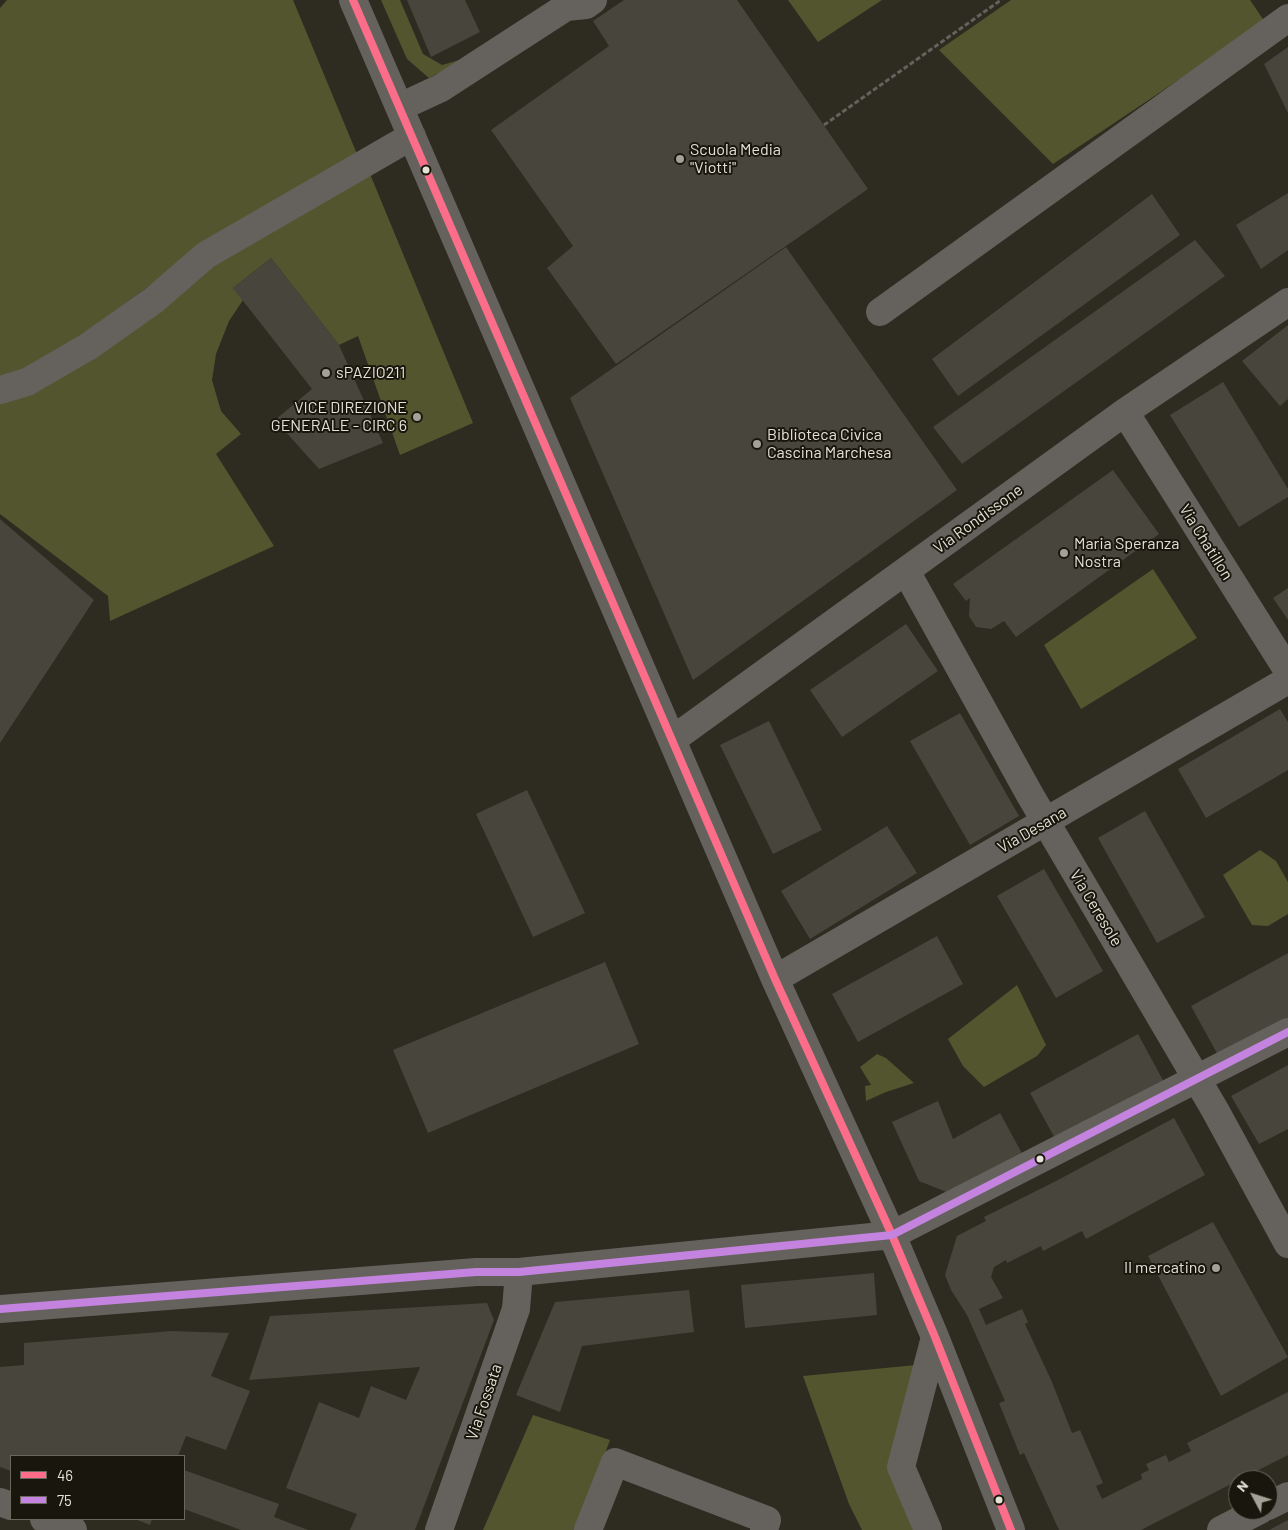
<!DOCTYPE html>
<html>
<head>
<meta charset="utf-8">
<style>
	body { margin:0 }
	#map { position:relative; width:1288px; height:1530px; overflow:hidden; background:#2e2b21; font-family:Barlow,sans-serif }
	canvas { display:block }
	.legend { position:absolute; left:10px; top:1455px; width:175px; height:65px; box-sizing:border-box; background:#19160e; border:1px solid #6a675e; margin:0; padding:6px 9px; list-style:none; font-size:15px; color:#e4e1d5 }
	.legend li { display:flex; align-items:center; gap:10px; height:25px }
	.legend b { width:25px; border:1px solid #6a675e }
	.north { position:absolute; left:1228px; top:1470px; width:50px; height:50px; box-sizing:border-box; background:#19160e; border:1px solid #6a675e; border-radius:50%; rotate:310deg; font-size:14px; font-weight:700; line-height:20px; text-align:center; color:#e4e1d5 }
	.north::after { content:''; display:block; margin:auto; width:18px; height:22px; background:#a4a196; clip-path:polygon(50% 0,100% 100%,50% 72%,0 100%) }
</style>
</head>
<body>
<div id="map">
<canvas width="1288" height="1530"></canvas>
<ul class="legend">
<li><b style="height:6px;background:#fb6d88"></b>46</li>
<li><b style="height:6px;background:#c483df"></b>75</li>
</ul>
<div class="north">N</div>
</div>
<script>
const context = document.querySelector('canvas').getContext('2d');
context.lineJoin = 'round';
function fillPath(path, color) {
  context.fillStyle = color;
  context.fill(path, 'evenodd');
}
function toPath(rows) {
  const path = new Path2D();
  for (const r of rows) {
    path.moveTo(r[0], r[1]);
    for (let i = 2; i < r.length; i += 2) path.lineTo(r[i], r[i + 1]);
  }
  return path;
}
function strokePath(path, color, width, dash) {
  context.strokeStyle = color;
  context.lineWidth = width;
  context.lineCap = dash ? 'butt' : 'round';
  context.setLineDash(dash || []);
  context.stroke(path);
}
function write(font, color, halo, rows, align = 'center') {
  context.font = font + ' Barlow,sans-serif';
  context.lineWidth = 4;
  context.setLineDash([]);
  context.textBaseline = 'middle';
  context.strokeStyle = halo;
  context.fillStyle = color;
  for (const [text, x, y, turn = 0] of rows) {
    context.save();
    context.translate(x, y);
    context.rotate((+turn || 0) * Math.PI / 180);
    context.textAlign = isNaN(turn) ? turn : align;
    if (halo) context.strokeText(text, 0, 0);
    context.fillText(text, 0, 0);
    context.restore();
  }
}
const green = toPath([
	[7,0,293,0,357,154,204,246,53,356,0,379,0,8],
	[381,0,400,0,423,54,442,65,470,57,429,78,407,59],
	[788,0,882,0,818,42],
	[1011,0,1250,0,1265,22,1053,164,939,50],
	[370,174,473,423,400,455,358,336,339,345,271,258,233,288,243,300,229,321,216,354,212,380,221,411,241,434,216,454,274,546,110,621,108,596,0,514,0,401,220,261],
	[1153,569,1197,638,1081,709,1044,645],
	[1260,850,1276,861,1288,882,1288,914,1268,926,1252,925,1223,875],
	[1017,985,1046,1045,1037,1056,984,1087,963,1066,948,1039],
	[877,1054,886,1058,914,1083,886,1092,866,1101,865,1086,871,1085,860,1067],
	[926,1364,893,1475,917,1530,862,1530,849,1504,803,1376],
	[533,1415,610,1440,577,1530,483,1530]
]);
const building = toPath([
	[407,0,465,0,480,32,431,57],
	[624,0,737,0,868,189,616,364,547,268,573,246,491,130,609,46,593,21],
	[1288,47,1288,113,1264,64],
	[1288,193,1288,250,1261,269,1236,225],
	[1152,194,1180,235,958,396,932,359],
	[1195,240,1225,276,962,464,933,427],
	[786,247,957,490,693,680,570,398],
	[271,258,339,345,383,443,319,469,275,420,312,389,233,288],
	[1288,325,1288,399,1280,406,1242,361],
	[1223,382,1288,489,1288,497,1239,527,1170,415],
	[1113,470,1159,534,1016,637,1004,621,991,629,976,627,969,616,970,598,966,601,953,584],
	[0,519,94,600,0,743],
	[1288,588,1288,620,1273,598],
	[906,624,938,671,842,737,810,690],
	[1280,709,1288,722,1288,770,1206,818,1178,769],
	[960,713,1019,816,970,845,910,741],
	[769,721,822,830,773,854,720,745],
	[527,790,585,913,533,937,476,814],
	[1145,811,1205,917,1157,943,1098,838],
	[887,826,917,873,810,939,781,891],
	[1044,869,1103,971,1056,998,997,896],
	[937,936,963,984,858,1042,832,994],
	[1288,953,1288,1019,1219,1057,1191,1006],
	[605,962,639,1044,428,1133,393,1050],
	[1138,1034,1165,1084,1057,1142,1030,1093],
	[1288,1065,1288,1129,1259,1144,1231,1096],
	[938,1101,953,1139,1000,1113,1024,1157,949,1193,919,1181,892,1122],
	[1174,1118,1205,1175,1086,1239,1082,1231,1043,1251,1041,1246,1007,1263,1006,1260,994,1267,991,1277,1003,1298,979,1309,986,1325,1022,1309,1028,1322,1025,1324,1052,1382,1072,1433,1080,1430,1103,1483,1096,1486,1102,1499,1142,1479,1141,1474,1149,1470,1146,1464,1166,1455,1169,1462,1191,1451,1187,1443,1288,1392,1288,1455,1141,1530,1059,1530,1024,1453,1020,1455,999,1403,1005,1401,967,1315,951,1290,945,1275,957,1236,986,1221,984,1217,1056,1181],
	[1213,1222,1288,1357,1221,1396,1148,1256],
	[874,1273,877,1315,745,1328,741,1285],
	[689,1290,694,1332,582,1346,560,1412,516,1395,555,1302],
	[487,1303,494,1320,415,1530,350,1530,357,1514,286,1488,319,1402,359,1418,371,1386,406,1400,420,1367,249,1380,270,1316],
	[172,1331,229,1333,211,1376,250,1391,226,1450,186,1436,178,1456,11,1456,11,1471,0,1467,0,1367,24,1365,24,1343],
	[184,1470,279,1504,274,1517,308,1530,241,1530,184,1509],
	[135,1519,152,1519,150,1525],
	[1288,1520,1288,1530,1269,1530]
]);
const path = toPath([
	[824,125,1001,0]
]);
const minor = toPath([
	[353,0,775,979,892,1235,935,1337,1011,1530],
	[400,107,441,88,566,7,586,5,593,0],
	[880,312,1288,18],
	[0,390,27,382,89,346,154,300,206,255,412,136],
	[1125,412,1288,671],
	[906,571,1030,795,1215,1110,1288,1244],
	[672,740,1125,412,1288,302],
	[775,979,1288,680],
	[0,1309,476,1272,519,1272,892,1235,1288,1032],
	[0,1502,11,1506],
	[1268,1506,1288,1496],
	[44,1519,73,1530],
	[439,1530,516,1309,519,1272],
	[588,1530,615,1462,767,1520,764,1530],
	[928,1530,901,1467,935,1337],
	[1221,1530,1260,1510]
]);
const bus1 = toPath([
	[353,0,775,979,892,1235,935,1337,1011,1530]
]);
const bus2 = toPath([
	[0,1309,476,1272,519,1272,892,1235,1288,1032]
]);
const markers = [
	[680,159,5,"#a4a196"],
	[426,170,4.5,"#e4e1d5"],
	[326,373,5,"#a4a196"],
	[417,417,5,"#a4a196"],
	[757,444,5,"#a4a196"],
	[1064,553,5,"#a4a196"],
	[1040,1159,4.5,"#e4e1d5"],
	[1216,1268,5,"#a4a196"],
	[999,1500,4.5,"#e4e1d5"]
];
const poiNames = [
	["Scuola Media",690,150],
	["\"Viotti\"",690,168],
	["sPAZIO211",336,373],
	["VICE DIREZIONE",407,408,"right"],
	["GENERALE - CIRC 6",407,426,"right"],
	["Biblioteca Civica",767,435],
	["Cascina Marchesa",767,453],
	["Maria Speranza",1074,544],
	["Nostra",1074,562],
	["Il mercatino",1206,1268,"right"]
];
const streetNames = [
	["Via Rondissone",978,519,-36],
	["Via Chatillon",1206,542,58],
	["Via Desana",1032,830,-30],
	["Via Ceresole",1096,908,59],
	["Via Fossata",484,1402,-71]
];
fillPath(green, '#53552f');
fillPath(building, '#48453d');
strokePath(path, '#64625c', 3, [5, 2.5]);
strokePath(minor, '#65625e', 28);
strokePath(bus1, '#fb6d88', 8);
strokePath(bus2, '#c483df', 8);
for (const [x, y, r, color] of markers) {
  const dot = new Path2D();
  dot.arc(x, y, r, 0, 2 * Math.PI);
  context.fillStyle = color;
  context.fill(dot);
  strokePath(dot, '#19160e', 2);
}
write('16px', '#e4e1d5', '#19160e', poiNames, 'left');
write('16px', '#e4e1d5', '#19160e', streetNames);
</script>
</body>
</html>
